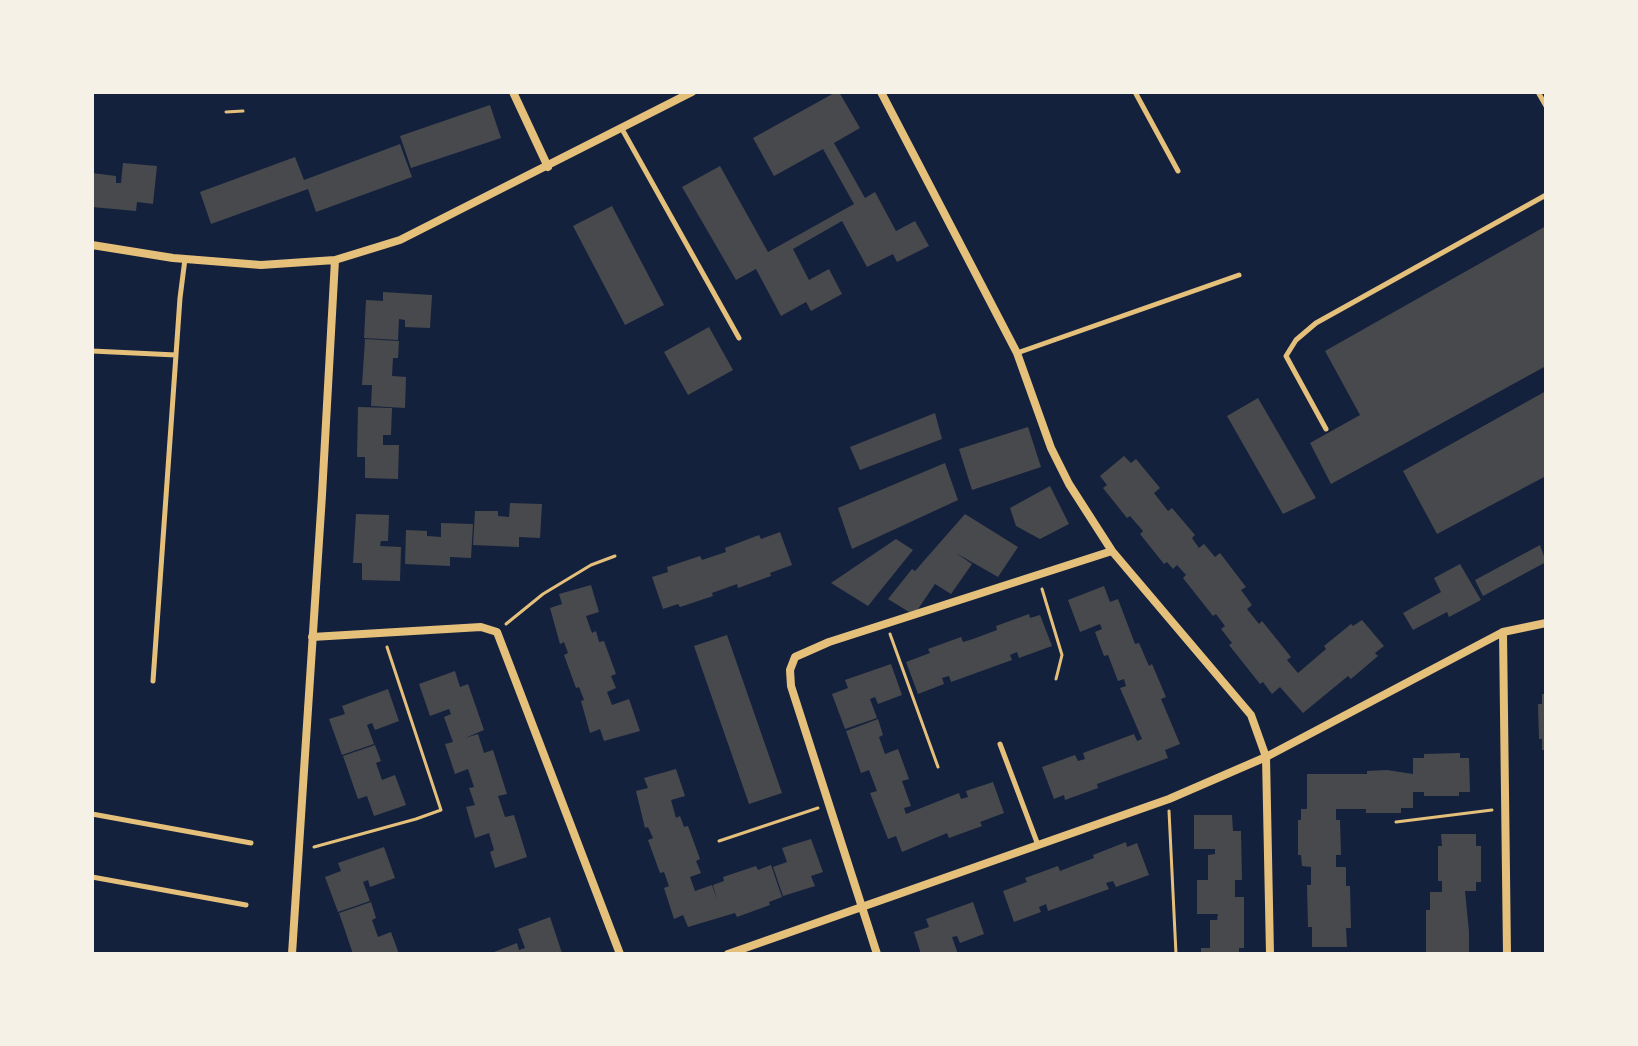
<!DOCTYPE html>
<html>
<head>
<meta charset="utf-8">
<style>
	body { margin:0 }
	#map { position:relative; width:1638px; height:1046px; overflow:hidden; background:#14213d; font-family:"Public Sans",sans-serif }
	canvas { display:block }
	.frame { position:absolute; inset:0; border:94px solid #f6f1e7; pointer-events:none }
</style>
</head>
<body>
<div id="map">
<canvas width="1638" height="1046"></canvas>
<div class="frame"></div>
</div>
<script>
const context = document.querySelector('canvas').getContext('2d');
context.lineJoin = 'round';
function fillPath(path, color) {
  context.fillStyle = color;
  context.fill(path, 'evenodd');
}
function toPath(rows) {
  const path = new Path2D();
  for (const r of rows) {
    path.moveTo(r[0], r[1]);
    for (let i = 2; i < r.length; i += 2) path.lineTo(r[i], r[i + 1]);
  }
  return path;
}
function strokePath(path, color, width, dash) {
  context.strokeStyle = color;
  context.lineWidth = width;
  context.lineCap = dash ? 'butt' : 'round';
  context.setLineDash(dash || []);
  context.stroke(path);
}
const building = toPath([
	[836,92,839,92,860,128,834,143,865,198,875,192,896,231,915,221,929,246,897,262,893,254,867,267,842,221,793,249,809,280,829,269,842,294,811,311,806,302,781,316,756,269,736,280,682,187,720,166,768,252,854,204,823,149,774,176,753,138],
	[490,105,501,138,411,168,400,136],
	[400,144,412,177,316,212,308,189,211,224,200,192,295,157,304,180],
	[123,163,157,166,153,204,137,202,136,211,92,207,92,173,116,176,116,183,121,183],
	[612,206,664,305,625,325,573,226],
	[1546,226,1546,366,1331,484,1310,443,1360,415,1325,351],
	[383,292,432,295,430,328,405,327,405,320,399,319,398,340,364,338,366,300,383,301],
	[709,327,733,370,688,395,664,352],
	[365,339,399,341,398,358,393,358,392,376,406,377,405,408,371,406,372,385,362,385],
	[1546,391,1546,476,1437,534,1403,471],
	[1258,398,1316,498,1283,514,1227,416],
	[358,407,392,408,391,435,383,435,383,445,399,445,398,479,365,478,365,457,357,457],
	[935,413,942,439,860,470,850,447],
	[1028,427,1041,467,972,490,959,449],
	[1124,456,1131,463,1136,459,1160,488,1154,493,1168,511,1172,508,1195,535,1192,538,1199,548,1204,544,1215,557,1220,553,1246,587,1241,590,1252,605,1247,609,1259,624,1262,621,1291,657,1287,660,1298,673,1326,649,1324,646,1340,633,1351,624,1353,626,1362,620,1384,646,1375,653,1378,656,1351,679,1348,676,1303,713,1280,687,1272,694,1263,682,1260,684,1229,645,1232,643,1221,629,1225,626,1216,614,1213,616,1183,578,1186,575,1177,565,1173,569,1167,562,1164,564,1140,534,1143,531,1130,516,1127,518,1103,488,1107,485,1100,476],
	[945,463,958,500,852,549,838,508],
	[1050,486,1069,524,1040,539,1016,526,1010,508],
	[510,503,542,504,540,538,519,537,519,547,473,545,475,511,498,511,498,516,509,517],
	[356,514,389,515,388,541,381,541,380,546,401,547,400,581,362,580,362,563,353,563],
	[965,514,1018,547,998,577,956,553,972,564,951,594,935,584,914,615,888,599,912,569,915,571],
	[441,523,473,524,471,558,450,557,450,566,405,564,406,530,427,531,427,536,441,537],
	[780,532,792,565,770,573,771,576,738,588,737,584,712,593,713,596,680,607,678,604,663,609,652,577,668,572,667,567,700,556,702,560,726,552,725,548,759,535,761,539],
	[896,539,913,550,868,606,831,583],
	[1540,545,1546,562,1483,596,1475,580],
	[1460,564,1481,600,1449,617,1447,612,1413,630,1403,613,1441,592,1434,578],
	[591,585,599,612,586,616,592,633,596,631,599,642,604,641,616,674,611,676,616,688,607,692,612,705,629,699,640,731,604,741,600,729,590,733,581,701,584,700,579,687,576,688,564,655,568,653,564,642,560,644,550,608,562,604,559,594],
	[1104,586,1110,602,1118,599,1135,644,1139,643,1149,666,1152,664,1166,697,1161,699,1180,744,1165,750,1168,758,1097,784,1098,788,1065,800,1064,795,1054,799,1042,767,1075,755,1078,761,1085,759,1083,753,1134,734,1137,741,1142,739,1120,688,1126,686,1124,679,1118,681,1108,655,1104,656,1095,632,1102,629,1100,624,1080,632,1068,600],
	[1029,614,1030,618,1040,615,1052,646,1019,658,1017,652,1010,655,1012,660,951,682,949,676,942,678,944,684,918,694,906,662,930,653,928,649,961,637,963,642,973,639,997,630,996,626],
	[727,635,782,793,749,804,694,646],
	[891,664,902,695,878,704,875,697,870,699,877,718,845,729,832,694,848,688,845,680],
	[455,671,460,687,468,684,484,730,465,738,478,734,484,753,493,750,507,794,498,796,505,817,514,815,527,857,495,868,490,852,494,850,489,833,475,838,466,807,475,805,469,788,474,787,468,769,455,774,445,744,453,742,444,717,451,714,449,709,430,716,419,684],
	[388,689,399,721,375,730,372,723,367,725,374,744,342,755,329,719,345,714,342,706],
	[1542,694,1546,694,1546,750,1542,750,1542,739,1539,739,1538,704,1542,704],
	[878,719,883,735,879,737,885,754,898,749,909,779,902,781,911,806,904,808,906,814,959,793,961,799,968,797,966,791,993,782,1004,813,980,822,982,826,949,838,947,833,902,852,896,836,888,839,870,793,877,791,869,770,861,773,846,731],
	[375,745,381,761,376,763,382,780,395,775,406,805,374,816,367,796,358,799,343,756],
	[1460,753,1460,758,1469,758,1470,792,1459,792,1459,796,1424,796,1424,792,1413,792,1413,808,1401,808,1401,813,1366,813,1366,809,1336,809,1336,820,1340,820,1341,855,1336,855,1336,867,1346,867,1346,886,1350,886,1351,928,1346,928,1347,947,1312,947,1312,927,1308,927,1307,885,1311,885,1311,867,1302,866,1301,855,1298,855,1298,820,1301,820,1301,809,1307,809,1307,774,1367,774,1367,771,1387,770,1413,774,1413,758,1424,758,1424,754],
	[676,769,685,796,671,800,676,818,680,816,684,827,688,826,700,859,696,861,701,873,690,877,695,891,712,885,717,899,713,885,724,881,723,877,756,866,758,870,771,865,782,897,769,902,770,905,737,917,735,913,688,927,683,915,674,919,664,888,669,886,664,872,660,873,648,840,653,838,648,827,645,828,636,791,648,788,644,778],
	[1194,815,1232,815,1233,831,1241,831,1242,880,1235,880,1235,897,1244,897,1244,948,1239,948,1239,954,1201,954,1201,948,1210,948,1210,920,1217,920,1218,914,1197,914,1197,880,1208,880,1208,855,1215,854,1215,849,1194,849],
	[1441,834,1476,834,1476,846,1481,846,1481,882,1476,882,1476,891,1465,891,1469,932,1469,953,1466,954,1426,952,1426,910,1430,910,1430,892,1442,892,1442,881,1438,881,1438,846,1442,846],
	[811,839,823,872,811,876,815,886,783,896,773,867,787,862,782,848],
	[1126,842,1127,847,1137,843,1149,875,1116,887,1113,881,1106,883,1109,889,1048,911,1046,904,1039,907,1041,912,1014,922,1003,891,1027,882,1025,878,1058,866,1060,871,1070,867,1094,858,1093,855],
	[384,847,395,878,370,887,368,880,363,882,370,901,338,912,325,877,341,871,338,863],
	[371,902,376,918,372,920,378,937,391,932,399,954,353,954,339,913],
	[973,902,984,934,960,943,957,936,952,937,958,954,921,954,914,932,929,927,926,919],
	[550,917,562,953,489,954,517,943,519,950,525,948,518,929]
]);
const path = toPath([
	[226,112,243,111],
	[1042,589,1062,655,1056,679],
	[506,624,543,594,591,565,615,556],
	[890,634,938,767],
	[1169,811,1176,954],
	[1396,822,1492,810],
	[719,841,818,808],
	[314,847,416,819,441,810,387,647]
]);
const service = toPath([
	[1135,92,1178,171],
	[1538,92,1546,106],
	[622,129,739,338],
	[92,351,176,355],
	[1017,353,1239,275],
	[1326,429,1286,356,1296,340,1316,323,1546,195],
	[153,681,180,298,185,259],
	[1000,744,1038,845],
	[92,814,251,843],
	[92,877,246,905]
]);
const minor = toPath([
	[513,92,548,167],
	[881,92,1017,353,1051,448,1069,484,1112,551,1251,715,1266,757,1270,954],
	[92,245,173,258,261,265,335,260,400,240,692,92],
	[1503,632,1507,954],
	[312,637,481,627,497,632,620,954],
	[292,954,322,495,335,260],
	[728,954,1169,799,1266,757,1503,632,1546,623],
	[877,954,791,686,790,670,795,657,829,642,1112,551]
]);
fillPath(building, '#48494c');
strokePath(path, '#e5c07b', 3);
strokePath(service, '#e5c07b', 5);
strokePath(minor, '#e5c07b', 8);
</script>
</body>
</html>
